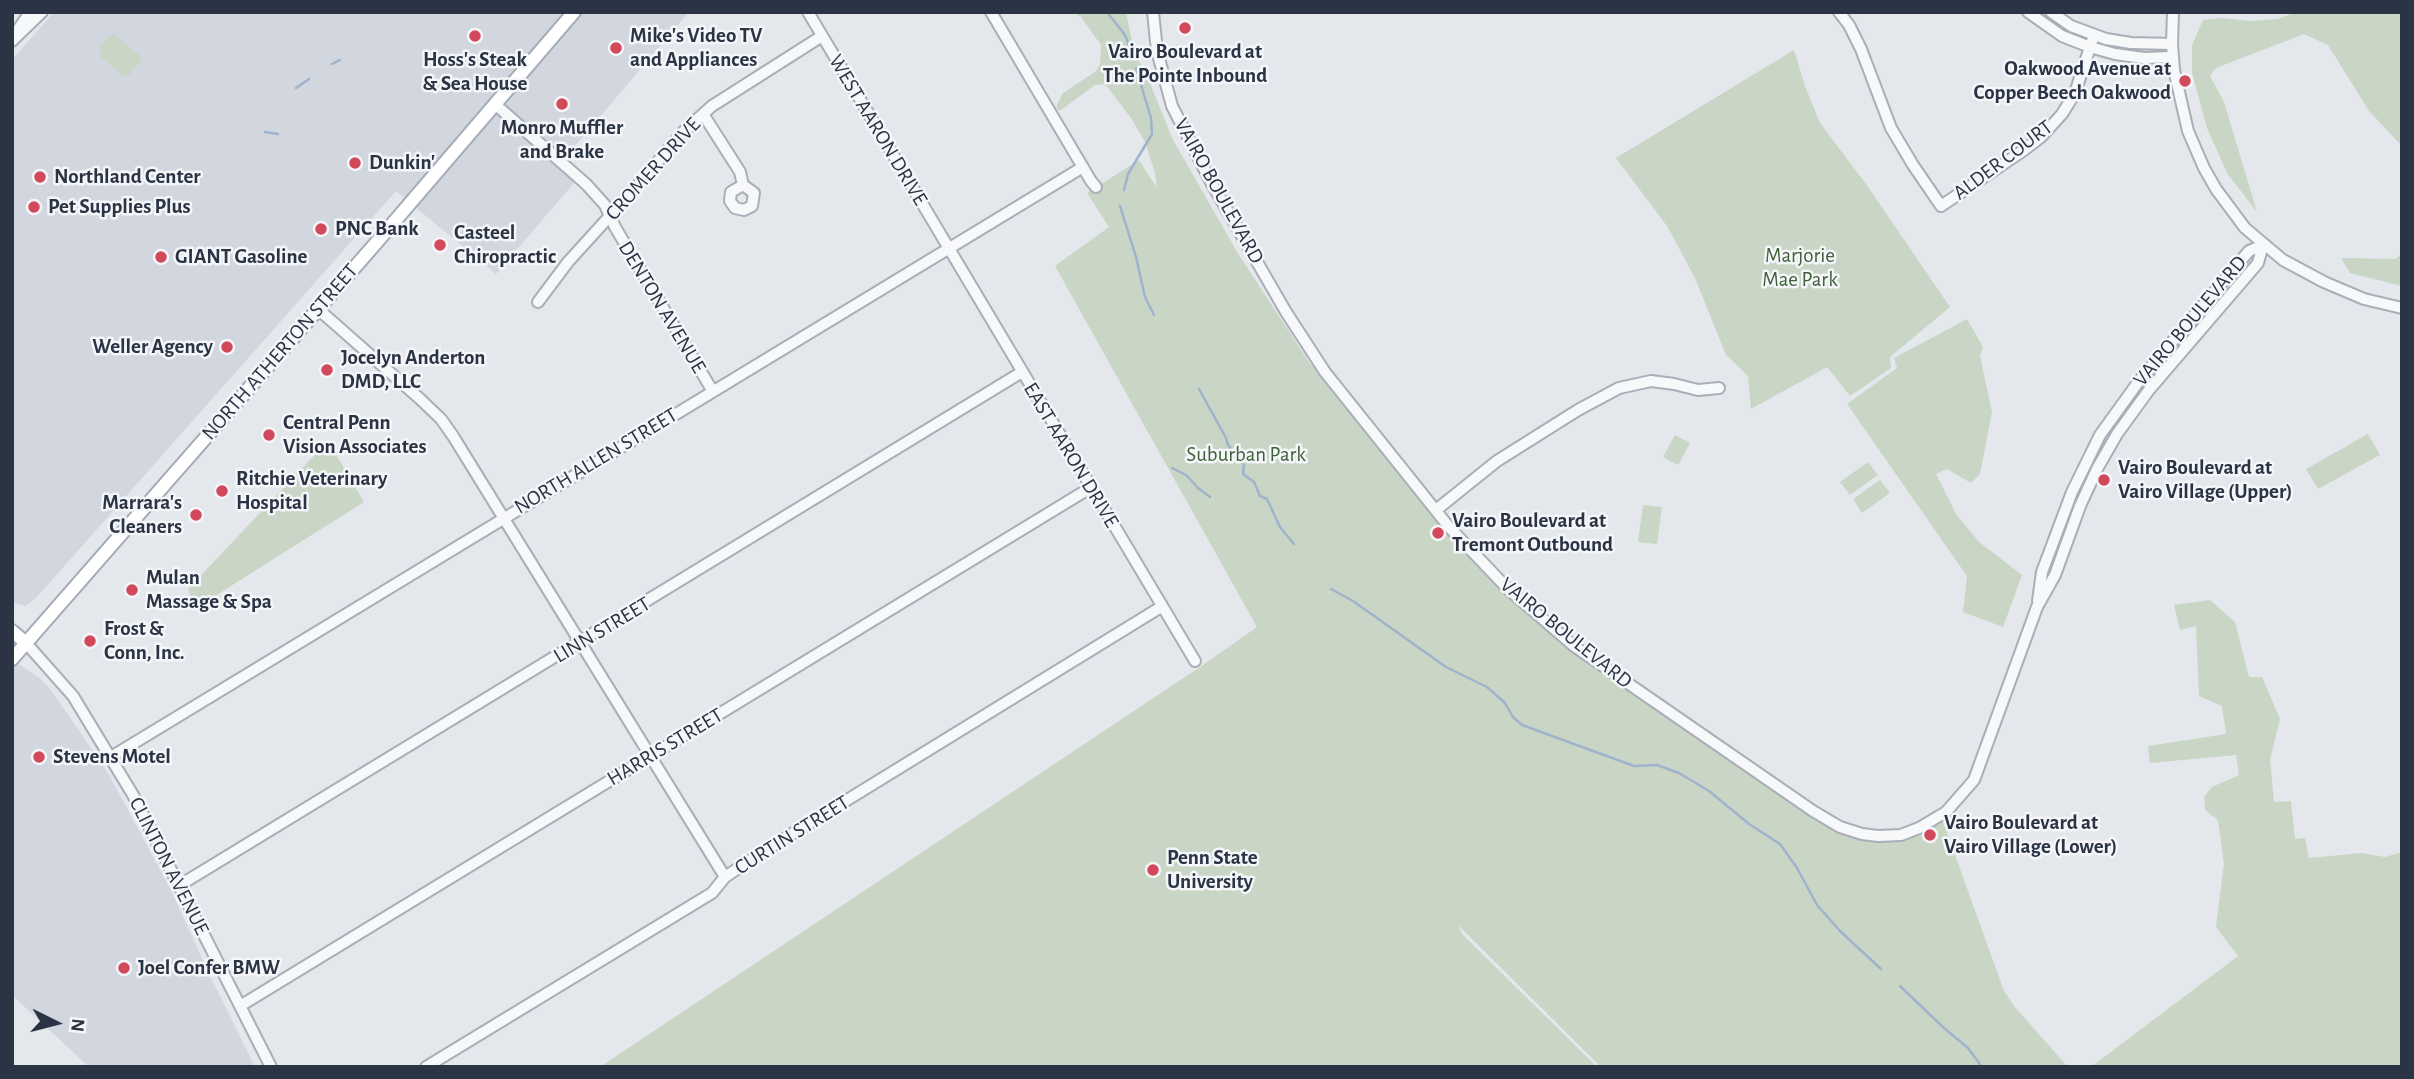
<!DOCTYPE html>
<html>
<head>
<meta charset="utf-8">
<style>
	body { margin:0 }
	#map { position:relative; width:2414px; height:1079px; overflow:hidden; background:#e4e7ec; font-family:"Alegreya Sans",sans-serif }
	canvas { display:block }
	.frame { position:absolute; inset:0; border:14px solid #2b3445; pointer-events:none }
	.north { position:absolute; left:21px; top:988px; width:70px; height:70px; -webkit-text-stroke:5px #f4f6f9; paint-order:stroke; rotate:96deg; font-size:19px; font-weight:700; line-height:28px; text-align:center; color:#2b3445 }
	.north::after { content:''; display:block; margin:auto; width:24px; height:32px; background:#2b3445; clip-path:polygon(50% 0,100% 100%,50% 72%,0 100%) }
</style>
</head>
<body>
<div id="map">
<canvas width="2414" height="1079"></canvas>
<div class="frame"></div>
<div class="north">N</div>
</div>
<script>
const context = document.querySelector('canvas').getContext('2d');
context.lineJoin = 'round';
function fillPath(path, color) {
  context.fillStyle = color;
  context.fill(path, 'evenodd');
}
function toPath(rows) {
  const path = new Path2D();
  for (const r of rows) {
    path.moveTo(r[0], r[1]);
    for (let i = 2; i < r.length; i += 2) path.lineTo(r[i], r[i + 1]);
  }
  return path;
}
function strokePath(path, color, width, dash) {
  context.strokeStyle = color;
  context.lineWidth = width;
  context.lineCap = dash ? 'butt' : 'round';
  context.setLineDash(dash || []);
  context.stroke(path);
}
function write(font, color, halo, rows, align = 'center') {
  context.font = font + ' "Alegreya Sans",sans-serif';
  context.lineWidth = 5;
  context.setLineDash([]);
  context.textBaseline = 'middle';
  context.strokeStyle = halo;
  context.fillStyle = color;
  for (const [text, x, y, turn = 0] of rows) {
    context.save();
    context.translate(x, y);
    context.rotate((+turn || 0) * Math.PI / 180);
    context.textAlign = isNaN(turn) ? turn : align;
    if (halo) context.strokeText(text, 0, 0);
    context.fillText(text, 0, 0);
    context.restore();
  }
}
const built = toPath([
	[54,12,689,12,563,160,579,177,496,274,396,191,36,598,25,606,12,602,12,60],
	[12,660,40,678,51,690,108,773,171,890,212,980,255,1067,89,1067,12,995]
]);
const green = toPath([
	[1073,12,1126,12,1134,51,1148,78,1172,138,1237,252,1309,362,1432,504,1533,611,1845,829,1901,835,1941,816,2004,991,2014,1006,2068,1067,1601,1067,1458,925,1463,935,1597,1067,600,1067,1200,667,1257,627,1055,266,1109,227,1087,193,1139,160,1157,188,1155,173,1145,142,1131,118,1105,84,1095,85,1061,110,1057,110,1057,105,1063,93,1096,71,1100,64,1101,45,1081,17],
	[2296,12,2402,12,2402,146,2369,111,2328,45,2304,34,2216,68,2210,76,2224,102,2257,212,2227,173,2207,128,2192,73,2192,45,2203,20,2223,18,2250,21,2278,19],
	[114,34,141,57,140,62,128,76,124,77,101,57,100,45,110,35],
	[1794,50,1805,86,1820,123,1866,184,1950,307,1890,357,1891,368,1850,396,1827,367,1751,409,1748,376,1726,355,1695,278,1667,226,1616,158],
	[2402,254,2402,286,2350,273,2341,258,2395,259],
	[1967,319,1983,347,1980,356,1992,412,1980,474,1971,483,1947,469,1936,474,1956,514,1979,542,2022,575,2003,627,1963,612,1967,576,1847,404,1897,368,1894,358],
	[2368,434,2380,455,2318,489,2306,469],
	[1675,435,1690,443,1678,465,1663,457],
	[328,441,364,502,196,608,188,589],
	[1868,462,1878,475,1850,495,1840,482],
	[1880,480,1890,493,1862,513,1853,499],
	[1643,505,1662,507,1657,544,1638,542],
	[2210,600,2235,622,2249,677,2262,677,2280,719,2270,760,2274,802,2291,801,2295,839,2305,838,2309,858,2362,853,2385,857,2402,852,2402,1067,2091,1067,2238,956,2216,927,2224,864,2218,820,2205,810,2204,797,2212,787,2239,775,2236,755,2150,763,2148,746,2226,734,2222,706,2199,696,2196,626,2180,630,2174,605]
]);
const stream = toPath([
	[1107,12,1125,35,1134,58],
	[332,64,340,60],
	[296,88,309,79],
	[265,132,278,134],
	[1124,190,1128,174,1152,134,1151,118,1136,68],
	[1120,206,1136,257,1145,297,1154,315],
	[1199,389,1226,438,1228,445,1244,465,1243,474,1254,482,1260,496,1267,499,1280,527,1294,544],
	[1172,468,1186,475,1198,488,1210,497],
	[1331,589,1353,601,1446,667,1487,687,1505,703,1513,717,1522,725,1634,766,1657,765,1679,773,1709,791,1749,824,1780,844,1797,868,1817,905,1840,931,1881,969],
	[1900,986,1944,1028,1968,1048,1982,1067]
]);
const minor = toPath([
	[808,12,1195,661],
	[991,12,1091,181,1096,187],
	[1153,12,1157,51,1172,106,1212,184,1286,312,1325,372,1449,527,1508,589,1574,646,1813,811,1840,827,1862,834,1878,836,1901,835,1919,828,1946,812,1974,780,2037,607,2055,575,2080,506,2097,469,2117,434,2149,390,2258,263,2263,245],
	[1839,12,1849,25,1861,49,1891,128,1913,165,1941,206,2024,150,2041,137,2062,114,2075,93,2094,35],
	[2028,12,2062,36,2090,47,2115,54,2144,58,2172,57],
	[2051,12,2071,26,2106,39,2131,43,2172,44],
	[2173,12,2172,44,2174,70,2188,131,2204,168,2216,189,2245,228,2283,260,2324,282,2364,299,2402,308],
	[17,31,30,12],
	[12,41,42,12],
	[496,105,586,184,605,205,615,227,712,390],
	[703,114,740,172,743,185,754,193,752,206,744,210,735,208,730,201,731,192,743,185],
	[538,302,568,262,637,186,683,132,712,106,822,36],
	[318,309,419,398,441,419,453,436,725,877],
	[1436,510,1497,461,1578,410,1619,388,1651,381,1674,384,1698,390,1719,388],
	[2038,601,2042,572,2072,492,2100,435,2139,381,2249,251,2263,245],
	[26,643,73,696,133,795,271,1067],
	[111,757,1083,167],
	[180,885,1022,372],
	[240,1006,1090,488],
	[426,1067,712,893,725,877,769,848,1161,607]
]);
const major = toPath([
	[12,631,26,643],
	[12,659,376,243,574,12]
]);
const markers = [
	[1185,28,7,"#d1495b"],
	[475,36,7,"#d1495b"],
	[616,48,7,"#d1495b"],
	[2185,81,7,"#d1495b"],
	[562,104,7,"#d1495b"],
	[355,163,7,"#d1495b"],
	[40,177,7,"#d1495b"],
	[34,207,7,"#d1495b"],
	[321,229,7,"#d1495b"],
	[440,245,7,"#d1495b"],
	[161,257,7,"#d1495b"],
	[227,347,7,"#d1495b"],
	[327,370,7,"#d1495b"],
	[269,435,7,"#d1495b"],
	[2104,480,7,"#d1495b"],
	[222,491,7,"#d1495b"],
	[196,515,7,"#d1495b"],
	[1438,533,7,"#d1495b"],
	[132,590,7,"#d1495b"],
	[90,641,7,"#d1495b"],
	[39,757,7,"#d1495b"],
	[1930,835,7,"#d1495b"],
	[1153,870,7,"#d1495b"],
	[124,968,7,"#d1495b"]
];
const poiNames = [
	["Mike's Video TV",630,36],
	["and Appliances",630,60],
	["Vairo Boulevard at",1185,52,"center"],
	["The Pointe Inbound",1185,76,"center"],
	["Hoss's Steak",475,60,"center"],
	["& Sea House",475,84,"center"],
	["Oakwood Avenue at",2171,69,"right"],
	["Copper Beech Oakwood",2171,93,"right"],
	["Monro Muffler",562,128,"center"],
	["and Brake",562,152,"center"],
	["Dunkin'",369,163],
	["Northland Center",54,177],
	["Pet Supplies Plus",48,207],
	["PNC Bank",335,229],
	["Casteel",454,233],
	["Chiropractic",454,257],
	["GIANT Gasoline",175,257],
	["Weller Agency",213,347,"right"],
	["Jocelyn Anderton",341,358],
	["DMD, LLC",341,382],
	["Central Penn",283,423],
	["Vision Associates",283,447],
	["Vairo Boulevard at",2118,468],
	["Vairo Village (Upper)",2118,492],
	["Ritchie Veterinary",236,479],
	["Hospital",236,503],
	["Marrara's",182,503,"right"],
	["Cleaners",182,527,"right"],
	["Vairo Boulevard at",1452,521],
	["Tremont Outbound",1452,545],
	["Mulan",146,578],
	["Massage & Spa",146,602],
	["Frost &",104,629],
	["Conn, Inc.",104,653],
	["Stevens Motel",53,757],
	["Vairo Boulevard at",1944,823],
	["Vairo Village (Lower)",1944,847],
	["Penn State",1167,858],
	["University",1167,882],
	["Joel Confer BMW",138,968]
];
const streetNames = [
	["WEST AARON DRIVE",878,130,59],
	["ALDER COURT",2003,160,-37],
	["CROMER DRIVE",653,169,-48],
	["VAIRO BOULEVARD",1219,191,61],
	["DENTON AVENUE",662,307,59],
	["VAIRO BOULEVARD",2190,321,-50],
	["NORTH ATHERTON STREET",280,352,-49],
	["EAST AARON DRIVE",1071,455,59],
	["NORTH ALLEN STREET",596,461,-31],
	["LINN STREET",602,630,-31],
	["VAIRO BOULEVARD",1566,633,39],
	["HARRIS STREET",665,747,-31],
	["CURTIN STREET",792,835,-32],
	["CLINTON AVENUE",169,866,63]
];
const parkNames = [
	["Marjorie",1800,256],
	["Mae Park",1800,280],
	["Suburban Park",1246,455]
];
fillPath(built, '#d2d6de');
fillPath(green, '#c9d6c5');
strokePath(stream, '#9fb4cc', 2.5);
strokePath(minor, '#a9aeb7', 14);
strokePath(major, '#a3abb8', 16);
strokePath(minor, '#f7f8fa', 10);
strokePath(major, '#fff', 12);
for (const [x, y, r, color] of markers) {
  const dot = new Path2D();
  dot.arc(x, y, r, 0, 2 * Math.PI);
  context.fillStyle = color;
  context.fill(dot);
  strokePath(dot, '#f4f6f9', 2.5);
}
write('bold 21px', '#2b3445', '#f4f6f9', poiNames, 'left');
write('21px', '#2b3445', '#f4f6f9', streetNames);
write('21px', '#3f6138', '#f4f6f9', parkNames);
</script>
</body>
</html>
